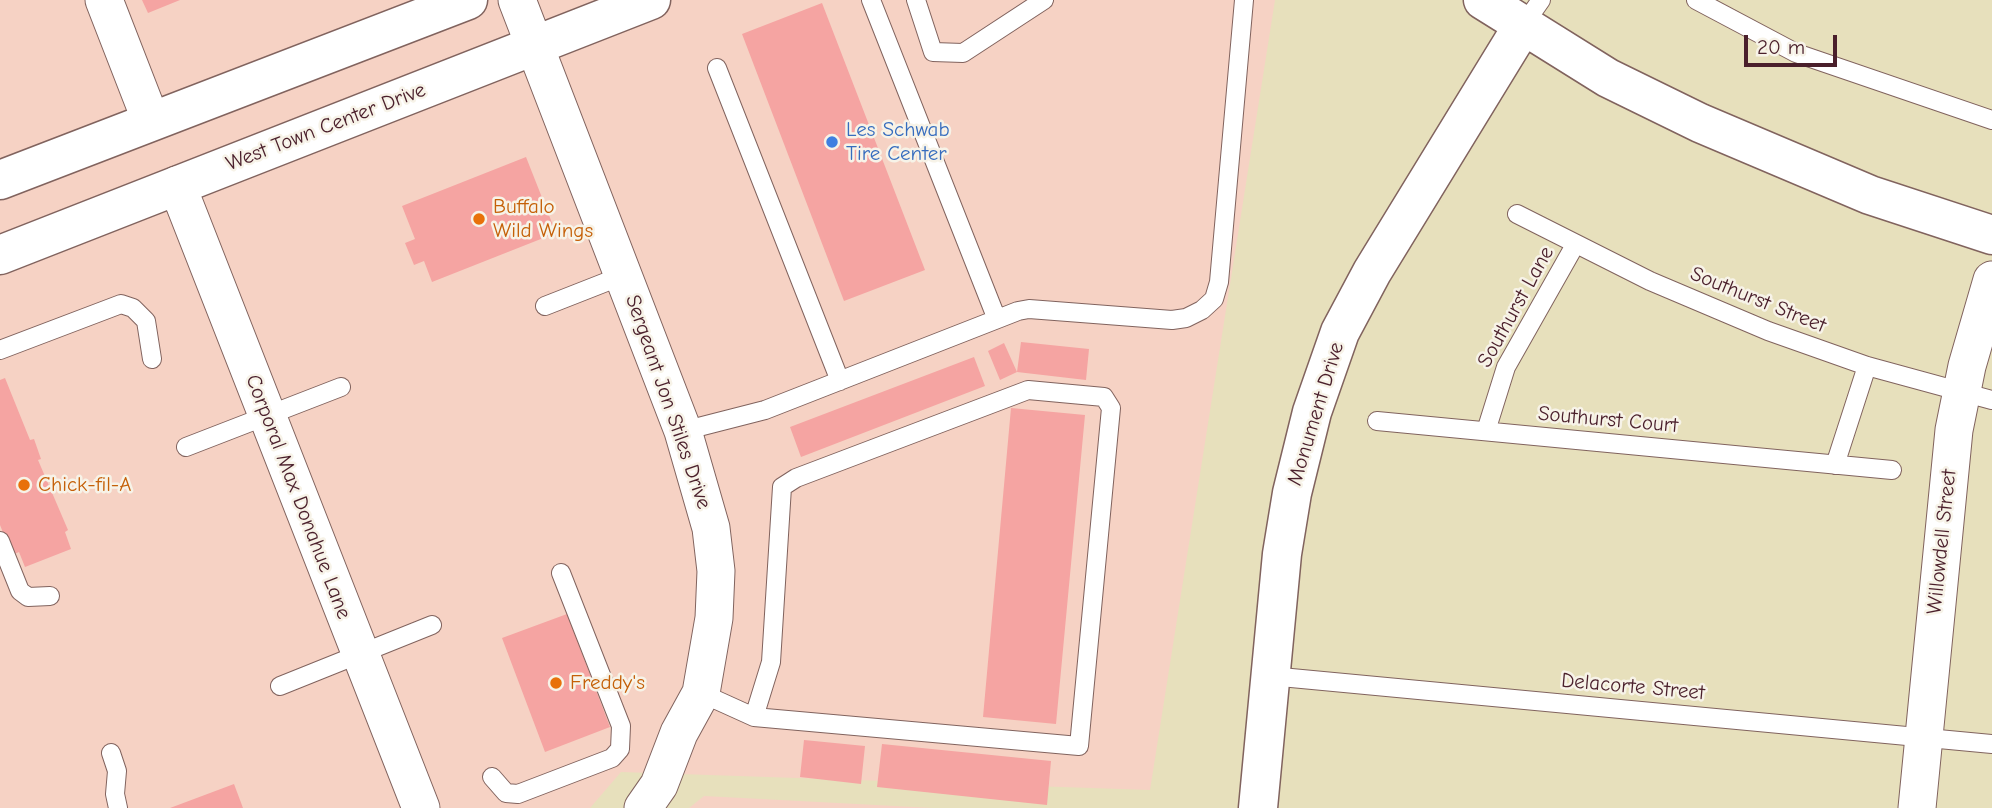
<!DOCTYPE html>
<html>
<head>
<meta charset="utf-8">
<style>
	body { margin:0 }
	#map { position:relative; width:1992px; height:808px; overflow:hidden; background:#e7e0bc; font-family:"Comic Neue",sans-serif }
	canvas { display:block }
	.scale { position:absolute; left:1744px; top:35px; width:93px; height:32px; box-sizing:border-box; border:4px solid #4a1f2b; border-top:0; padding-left:9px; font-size:21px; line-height:24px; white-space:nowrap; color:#4a1f2b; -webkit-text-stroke:5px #f7f3e8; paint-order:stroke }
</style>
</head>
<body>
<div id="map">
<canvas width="1992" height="808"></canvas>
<div class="scale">20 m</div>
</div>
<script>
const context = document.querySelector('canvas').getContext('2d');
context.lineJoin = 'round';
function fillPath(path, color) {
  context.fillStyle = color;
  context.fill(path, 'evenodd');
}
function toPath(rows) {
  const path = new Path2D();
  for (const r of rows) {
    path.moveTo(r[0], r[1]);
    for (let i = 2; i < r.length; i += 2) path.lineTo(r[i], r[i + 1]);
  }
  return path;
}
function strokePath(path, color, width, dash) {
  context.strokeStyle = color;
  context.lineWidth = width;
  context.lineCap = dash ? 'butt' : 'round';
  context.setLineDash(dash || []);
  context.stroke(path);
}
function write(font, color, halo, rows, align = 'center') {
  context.font = font + ' "Comic Neue",sans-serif';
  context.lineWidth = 5;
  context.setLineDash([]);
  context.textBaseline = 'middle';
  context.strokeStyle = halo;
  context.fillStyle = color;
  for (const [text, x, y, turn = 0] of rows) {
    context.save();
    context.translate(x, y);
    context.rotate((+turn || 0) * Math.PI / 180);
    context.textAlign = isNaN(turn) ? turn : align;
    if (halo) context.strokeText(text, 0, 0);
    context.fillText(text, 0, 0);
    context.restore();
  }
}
const built = toPath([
	[0,0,1275,0,1150,790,621,772,590,808,0,808],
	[704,796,933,808,689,808]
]);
const building = toPath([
	[142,0,180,0,148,13],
	[822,3,925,270,844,301,742,34],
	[526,157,556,233,432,282,424,261,414,265,405,243,415,239,402,206],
	[1021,342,1089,349,1086,380,1017,372],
	[1004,343,1017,372,1000,380,988,351],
	[974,357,985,386,801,457,790,427],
	[5,378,30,440,34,439,41,459,38,460,68,530,65,532,71,549,25,567,19,552,12,555,0,525,0,380],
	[1011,408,1085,415,1056,724,983,717],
	[567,614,610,727,545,752,502,638],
	[804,740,865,746,861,784,800,777],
	[882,744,1051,761,1047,805,877,787],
	[234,784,243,808,170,808]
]);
const service = toPath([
	[871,0,996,317],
	[916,0,933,52,963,53,1044,0],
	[1696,0,1796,53,1992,120],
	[1522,27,1541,0],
	[717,68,840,381],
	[1517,214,1650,281,1768,331,1867,366,1992,400],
	[545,306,624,275],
	[0,350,121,304,133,308,146,321,152,359],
	[1377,421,1892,470],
	[683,431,765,410,1018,311,1029,309,1172,320,1186,318,1202,310,1214,299,1219,282,1244,0],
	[1486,431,1506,367,1575,245],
	[186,447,341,387],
	[1835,465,1867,366],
	[0,541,20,591,28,597,50,596],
	[1270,676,1992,744],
	[280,686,432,625],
	[701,693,754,717,1079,746,1111,408,1104,397,1028,390,796,478,782,487,771,662,754,717],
	[111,753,117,771,115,794,118,808],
	[492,777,506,793,518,794,612,758,620,749,621,726,561,573]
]);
const minor = toPath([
	[104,0,151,121],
	[517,0,683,431,711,528,716,571,714,618,701,693,679,733,659,785,643,808],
	[177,185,421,808],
	[1917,808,1954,430,1967,366,1992,280]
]);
const tertiary = toPath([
	[1483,0,1608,78,1700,123,1870,195,1992,235],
	[0,180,468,0],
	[0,255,651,0],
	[1258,808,1282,554,1292,493,1312,412,1340,332,1372,272,1522,27]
]);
const markers = [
	[832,142,7,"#3f7fe0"],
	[479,219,7,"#e8710a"],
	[24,485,7,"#e8710a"],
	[556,683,7,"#e8710a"]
];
const streetNames = [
	["West Town Center Drive",326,127,-21],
	["Southurst Street",1758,300,22],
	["Southurst Lane",1516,307,-61],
	["Sergeant Jon Stiles Drive",668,402,71],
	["Monument Drive",1316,414,-73],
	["Southurst Court",1608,420,5],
	["Corporal Max Donahue Lane",298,497,69],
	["Willowdell Street",1942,542,-84],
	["Delacorte Street",1633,687,5]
];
const shopNames = [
	["Les Schwab",846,130],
	["Tire Center",846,154]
];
const foodNames = [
	["Buffalo",493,207],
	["Wild Wings",493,231],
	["Chick-fil-A",38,485],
	["Freddy's",570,683]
];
fillPath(built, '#f6d2c4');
fillPath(building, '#f5a4a2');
strokePath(service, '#81635e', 20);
strokePath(minor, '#81635e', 39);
strokePath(tertiary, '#81635e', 41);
strokePath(service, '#fff', 18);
strokePath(minor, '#fff', 37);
strokePath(tertiary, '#fff', 38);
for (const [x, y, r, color] of markers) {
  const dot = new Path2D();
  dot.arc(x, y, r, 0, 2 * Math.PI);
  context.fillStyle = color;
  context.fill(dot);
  strokePath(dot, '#f7f3e8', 2.5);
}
write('21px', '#4a1f2b', '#f7f3e8', streetNames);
write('21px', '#366cbe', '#f7f3e8', shopNames, 'left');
write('21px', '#c56008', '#f7f3e8', foodNames, 'left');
</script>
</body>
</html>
